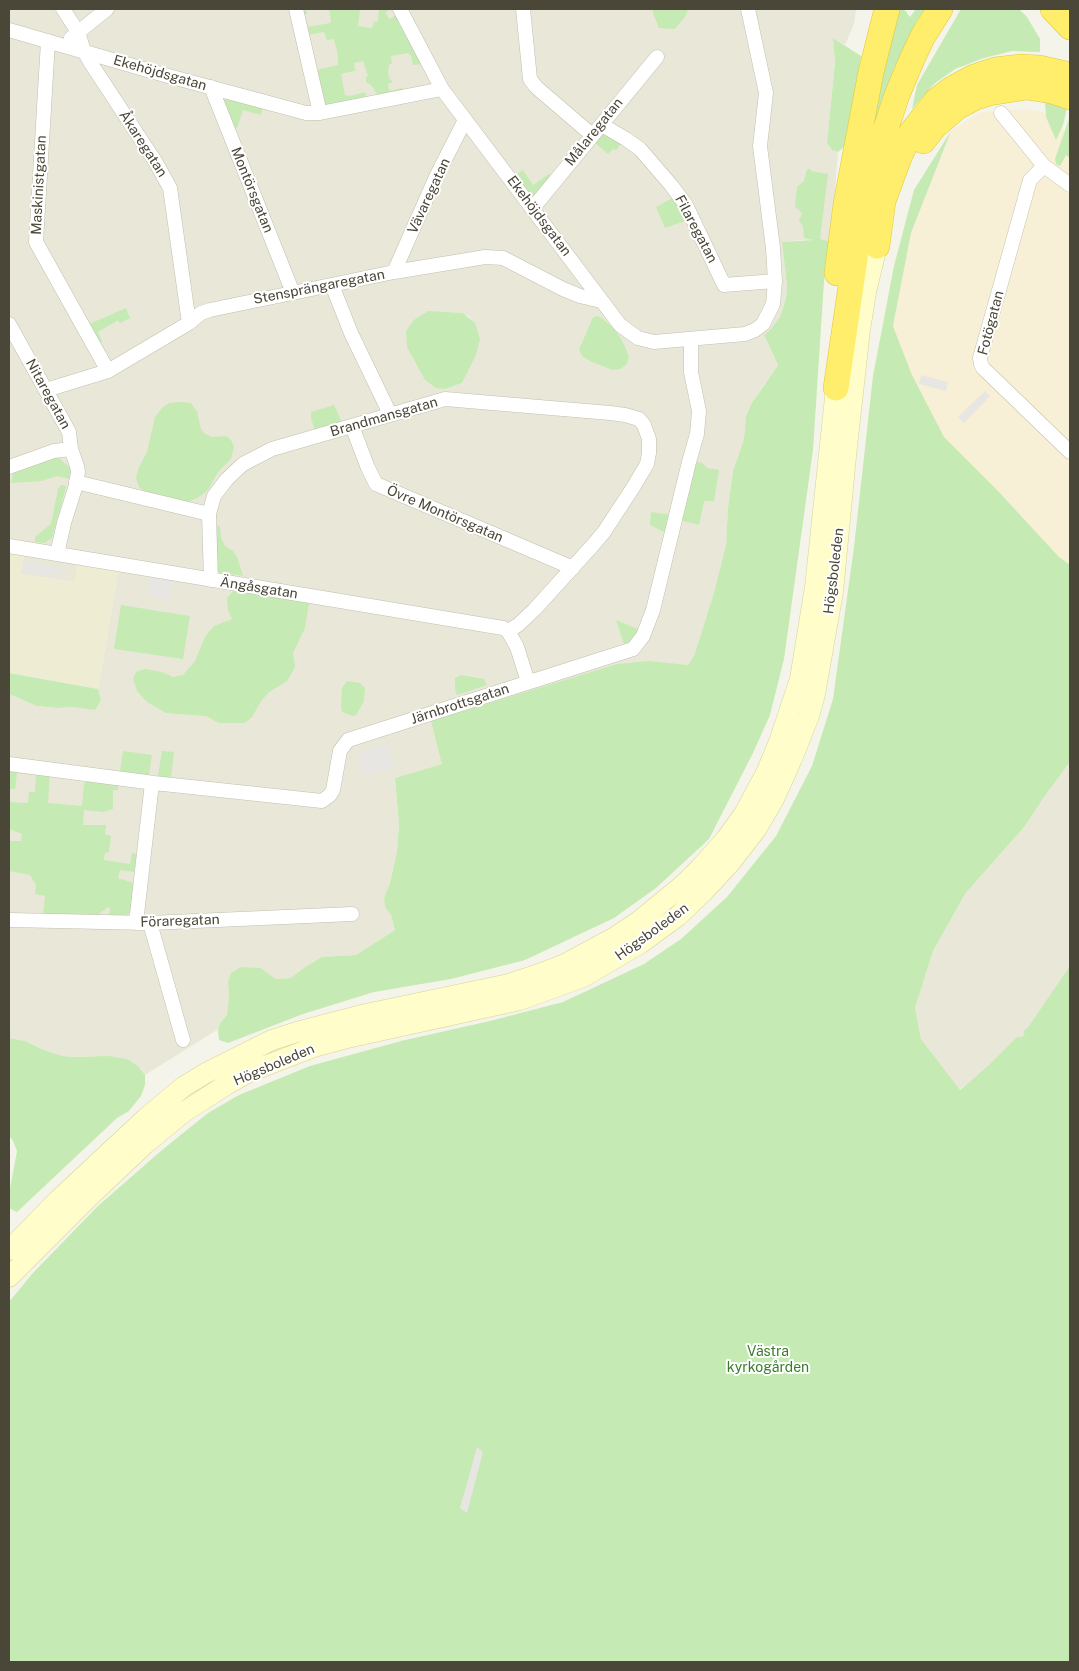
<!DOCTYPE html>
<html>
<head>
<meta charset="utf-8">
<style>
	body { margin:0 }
	#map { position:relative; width:1079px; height:1671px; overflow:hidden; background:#f5f4ea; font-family:"Public Sans",sans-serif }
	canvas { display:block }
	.frame { position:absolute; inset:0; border:10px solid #4a4738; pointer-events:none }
</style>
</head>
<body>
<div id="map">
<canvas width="1079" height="1671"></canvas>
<div class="frame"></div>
</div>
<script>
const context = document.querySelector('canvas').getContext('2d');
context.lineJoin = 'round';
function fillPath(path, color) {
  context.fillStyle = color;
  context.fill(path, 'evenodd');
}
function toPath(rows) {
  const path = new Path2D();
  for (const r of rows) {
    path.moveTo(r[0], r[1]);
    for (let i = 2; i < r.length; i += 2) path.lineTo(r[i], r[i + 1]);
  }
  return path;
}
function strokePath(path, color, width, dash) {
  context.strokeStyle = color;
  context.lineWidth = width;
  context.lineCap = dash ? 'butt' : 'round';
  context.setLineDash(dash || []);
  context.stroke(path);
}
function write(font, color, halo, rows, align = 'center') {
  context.font = font + ' "Public Sans",sans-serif';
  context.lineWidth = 4;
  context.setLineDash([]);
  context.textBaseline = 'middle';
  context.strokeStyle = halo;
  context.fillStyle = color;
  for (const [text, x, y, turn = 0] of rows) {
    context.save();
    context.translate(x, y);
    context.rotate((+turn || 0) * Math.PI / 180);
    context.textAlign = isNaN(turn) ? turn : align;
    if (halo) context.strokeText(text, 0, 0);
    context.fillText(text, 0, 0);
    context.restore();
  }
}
const residential = toPath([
	[9,9,856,9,854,24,845,45,833,38,835,62,827,143,832,150,838,152,831,242,803,240,782,242,787,286,786,298,780,317,770,330,764,335,778,365,759,392,746,416,744,439,733,471,728,508,726,545,713,596,694,656,688,665,676,665,442,764,395,778,399,824,397,852,390,883,384,898,385,907,391,915,395,930,356,955,322,957,305,967,291,978,276,979,261,968,228,982,229,997,227,1015,220,1023,217,1030,145,1075,138,1066,94,1056,74,1057,62,1056,44,1050,25,1041,9,1038,9,694,37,706,58,708,73,707,95,709,101,700,98,689,118,571,74,582,20,574,24,556,9,553],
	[440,312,463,313,471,318,476,355,462,383,445,389,425,380,417,363],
	[593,317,617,332,625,346,629,355,627,364,621,369,579,349],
	[1070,762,1070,967,1036,1026,959,1090,921,1039,915,1008,933,951,965,894,1025,826,1044,797]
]);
const commercial = toPath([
	[1023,109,1047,113,1070,138,1070,565,1059,557,998,491,944,437,912,375,893,326,911,233,951,131,981,112]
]);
const education = toPath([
	[9,553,24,555,21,574,74,582,77,564,118,571,98,689,9,673]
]);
const green = toPath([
	[306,9,307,13,305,15,308,27,330,23,331,21,329,9,360,9,358,26,372,28,374,22,378,21,379,9,390,9,385,13,390,19,398,14,424,64,413,65,411,56,408,53,391,56,392,63,389,65,388,72,389,78,393,82,388,84,389,91,402,88,405,91,379,97,371,85,366,82,366,77,368,76,363,61,354,63,355,70,358,70,341,74,345,95,350,96,365,92,367,98,324,107,316,70,338,65,338,56,334,39,327,40,324,32,308,35,303,12],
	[653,9,688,9,686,15,675,29,659,28,653,13],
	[895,9,904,9,910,17,916,9,925,9,916,22,894,69,865,159],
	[961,9,1019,9,1027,17,1040,39,1040,52,1012,51,984,58,955,69,934,84,912,109,917,85],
	[833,38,861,56,845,146,838,152,832,150,827,143,835,62],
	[227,99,263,107,261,115,243,110,237,128,234,127,223,103,224,100],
	[1045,101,1067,108,1063,125,1056,140,1046,117],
	[1070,116,1070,158,1066,155,1060,166,1056,164,1055,159],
	[951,131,911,233,893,326,912,375,944,437,998,491,1059,557,1070,565,1070,762,1044,797,1025,826,965,894,933,951,915,1008,921,1039,960,1090,990,1064,1017,1037,1022,1037,1025,1034,1023,1032,1029,1026,1070,966,1070,1662,9,1662,9,1302,32,1274,98,1206,162,1150,208,1113,239,1095,310,1066,401,1041,490,1021,563,1002,644,964,681,939,727,897,776,836,812,766,833,699,854,547,873,376,894,266,914,190],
	[601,132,622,143,616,150,613,149,608,154,593,141],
	[807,169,810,169,811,171,828,174,820,239,831,242,824,281,813,450,784,659,770,715,753,753,709,839,656,888,614,918,525,960,451,979,374,992,303,1014,228,1043,219,1040,218,1030,220,1023,227,1015,229,997,228,982,231,973,241,967,261,968,276,979,291,978,305,967,322,957,356,955,395,930,391,915,385,907,384,898,390,883,397,852,399,824,395,778,442,764,431,721,617,664,649,661,688,665,694,656,713,596,726,545,728,508,733,471,744,439,746,416,752,403,778,365,764,335,770,330,780,317,786,298,787,286,782,242,814,240,804,238,803,226,799,221,802,213,795,207,797,187,804,181],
	[523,170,533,185,549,174,551,178,536,197,531,197,515,176],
	[674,197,688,220,665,228,656,207],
	[126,308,130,318,120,323,118,320,98,332,102,341,98,343,89,324],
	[428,311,463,313,475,323,480,339,476,355,462,383,445,389,436,388,425,380,407,347,406,331,414,320],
	[598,316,603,319,617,332,625,346,629,356,627,364,621,369,613,370,592,362,582,356,579,349,583,340,593,317],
	[180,402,191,403,197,412,201,429,204,433,212,437,226,436,231,440,234,447,231,459,218,472,208,490,199,497,188,502,176,501,150,496,139,487,136,478,139,467,147,452,155,417,162,408,169,403],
	[334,405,342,423,315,431,311,418,311,412],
	[57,456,72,470,69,479,57,476,42,481,11,483,13,473],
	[697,462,702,463,707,468,719,470,714,501,704,501,699,525,679,520,692,464,696,464],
	[61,485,64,485,66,487,52,538,45,543,35,542,35,537,51,524,58,489],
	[651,512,671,515,666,533,650,525],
	[216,525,220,526,221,538,225,546,233,551,237,557,243,576,217,572],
	[233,591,309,603,305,628,293,653,295,667,287,681,269,692,261,701,252,717,245,723,219,723,206,716,166,713,147,702,137,691,133,678,137,671,146,669,162,672,173,677,183,675,195,661,205,637,214,626,232,619,228,610,227,598],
	[121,605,190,616,183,659,114,649],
	[616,620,640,630,633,641,624,644],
	[9,673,98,689,101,700,95,710,73,707,58,708,37,706,9,694],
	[461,675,484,679,487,685,457,695,455,690,455,678],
	[347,681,360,683,365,688,364,701,356,715,353,716,342,712,341,708,342,688],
	[123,751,152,755,149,775,120,771],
	[162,751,174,752,171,778,158,776],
	[9,769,50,773,48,803,82,806,84,784,87,780,118,784,118,790,113,790,113,809,103,812,84,810,83,825,106,825,105,834,111,836,109,852,105,853,104,860,130,864,132,853,137,854,134,872,120,870,118,878,134,883,131,910,127,916,109,916,110,908,108,907,96,916,43,914,45,896,35,894,36,885,30,875,9,871,10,841,21,841,22,834,9,829,9,802,28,803,29,792,35,792,36,775,17,773,15,789,9,789],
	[9,1038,25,1041,44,1050,62,1056,74,1057,108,1056,127,1059,138,1066,145,1075,145,1085,141,1096,129,1111,117,1118,17,1212,9,1208,9,1194,17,1151,13,1141,9,1135]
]);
const parking = toPath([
	[921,375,948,382,946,391,919,384],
	[985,391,990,396,964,423,958,417],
	[23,562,62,568,61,578,22,572],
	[151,576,173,580,170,600,148,596],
	[387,744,394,767,366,776,358,753],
	[477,1447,483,1452,467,1513,460,1508]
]);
const street = toPath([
	[63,9,78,32,84,51,90,62,155,161,170,188,189,323],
	[296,9,320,113],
	[400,9,442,89],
	[523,9,530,79,536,87,592,135],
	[9,30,161,74,306,113,320,113,442,89,620,325,638,338,654,342,745,334,755,330,763,324,773,304,775,281,773,248,760,146,766,93,748,9],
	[71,38,107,9],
	[48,41,36,242,108,371],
	[211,87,293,293],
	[1001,113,1044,166,1070,185],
	[602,125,626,139,640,149,671,185,686,205,724,285,775,281],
	[1044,166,1030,180,980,358,981,364,983,368,1070,452],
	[533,208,657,57],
	[394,272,436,177,465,120],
	[332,285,351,333,390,414],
	[9,324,69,432,71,449,77,466,78,472,76,485,64,523,57,554],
	[46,390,108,371,189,323,201,313,210,310,394,272,461,261,485,257,503,258,563,289,580,296,601,301],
	[352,426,368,468,376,484,573,568],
	[9,467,54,451,71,449],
	[76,482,209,514],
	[9,546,503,628,508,631,517,647,528,682],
	[211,580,209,514,214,496,227,479,243,464,272,449,445,399,610,413,625,415,639,419,644,425,649,439,649,453,647,464,634,486,604,532,593,545,534,610,518,625,508,631],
	[9,764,154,783,322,801,330,795,333,790,340,751,348,740,633,649,643,636,653,610,689,462,697,434,699,411,691,372,691,339],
	[9,920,150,923,352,914],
	[136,923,152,783],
	[150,923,183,1040]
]);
const secondary = toPath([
	[9,1250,57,1201,146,1118,183,1087,206,1073,272,1040,297,1032,366,1014,509,984,539,974,565,964,615,937,639,921,683,885,702,866,726,839,744,814,766,773,779,742,800,679,815,587,836,388],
	[9,1277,92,1194,145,1144,184,1112,226,1085,249,1072,317,1046,347,1038,520,1000,583,977,641,943,678,916,704,891,731,862,757,828,774,799,792,759,809,716,815,694,833,592,847,446,860,330,866,292,877,246]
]);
const highway = toPath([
	[1053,9,1070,27],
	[923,141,934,127,957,107,976,97,989,93,1027,87,1052,91,1070,97],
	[877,246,883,201,900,155,911,133,936,101,952,89,974,77,995,70,1021,67,1039,68,1070,75],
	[837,273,846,204,871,72,887,9],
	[836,388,856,252,882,140,897,95,913,57,923,36,940,9]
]);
const streetNames = [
	["Ekehöjdsgatan",160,73,16],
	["Målaregatan",594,132,-51],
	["Åkaregatan",143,144,57],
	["Maskinistgatan",39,185,-87],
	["Montörsgatan",252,190,68],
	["Vävaregatan",429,196,-65],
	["Ekehöjdsgatan",539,216,53],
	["Filaregatan",696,229,62],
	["Stensprängaregatan",319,287,-11],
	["Fotögatan",991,323,-75],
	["Nitaregatan",48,394,61],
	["Brandmansgatan",384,417,-16],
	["Övre Montörsgatan",445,514,23],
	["Högsboleden",834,571,-83],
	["Ängåsgatan",259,588,9],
	["Järnbrottsgatan",460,704,-18],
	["Föraregatan",180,921,-2],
	["Högsboleden",652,932,-36],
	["Högsboleden",274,1065,-23]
];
const parkNames = [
	["Västra",768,1352],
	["kyrkogården",768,1368]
];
fillPath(residential, '#e9e8d8');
fillPath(commercial, '#f7f0d6');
fillPath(education, '#eeedd4');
fillPath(green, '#c5eab3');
fillPath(parking, '#e7e6e2');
strokePath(street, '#c1bfad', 15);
strokePath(secondary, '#d6d39a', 21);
strokePath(highway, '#e0c73a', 26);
strokePath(street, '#fff', 14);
strokePath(secondary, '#fffecb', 20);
strokePath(highway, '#ffee6c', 25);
write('14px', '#4a4738', '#fff', streetNames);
write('14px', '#377d29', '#fff', parkNames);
</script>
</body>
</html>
